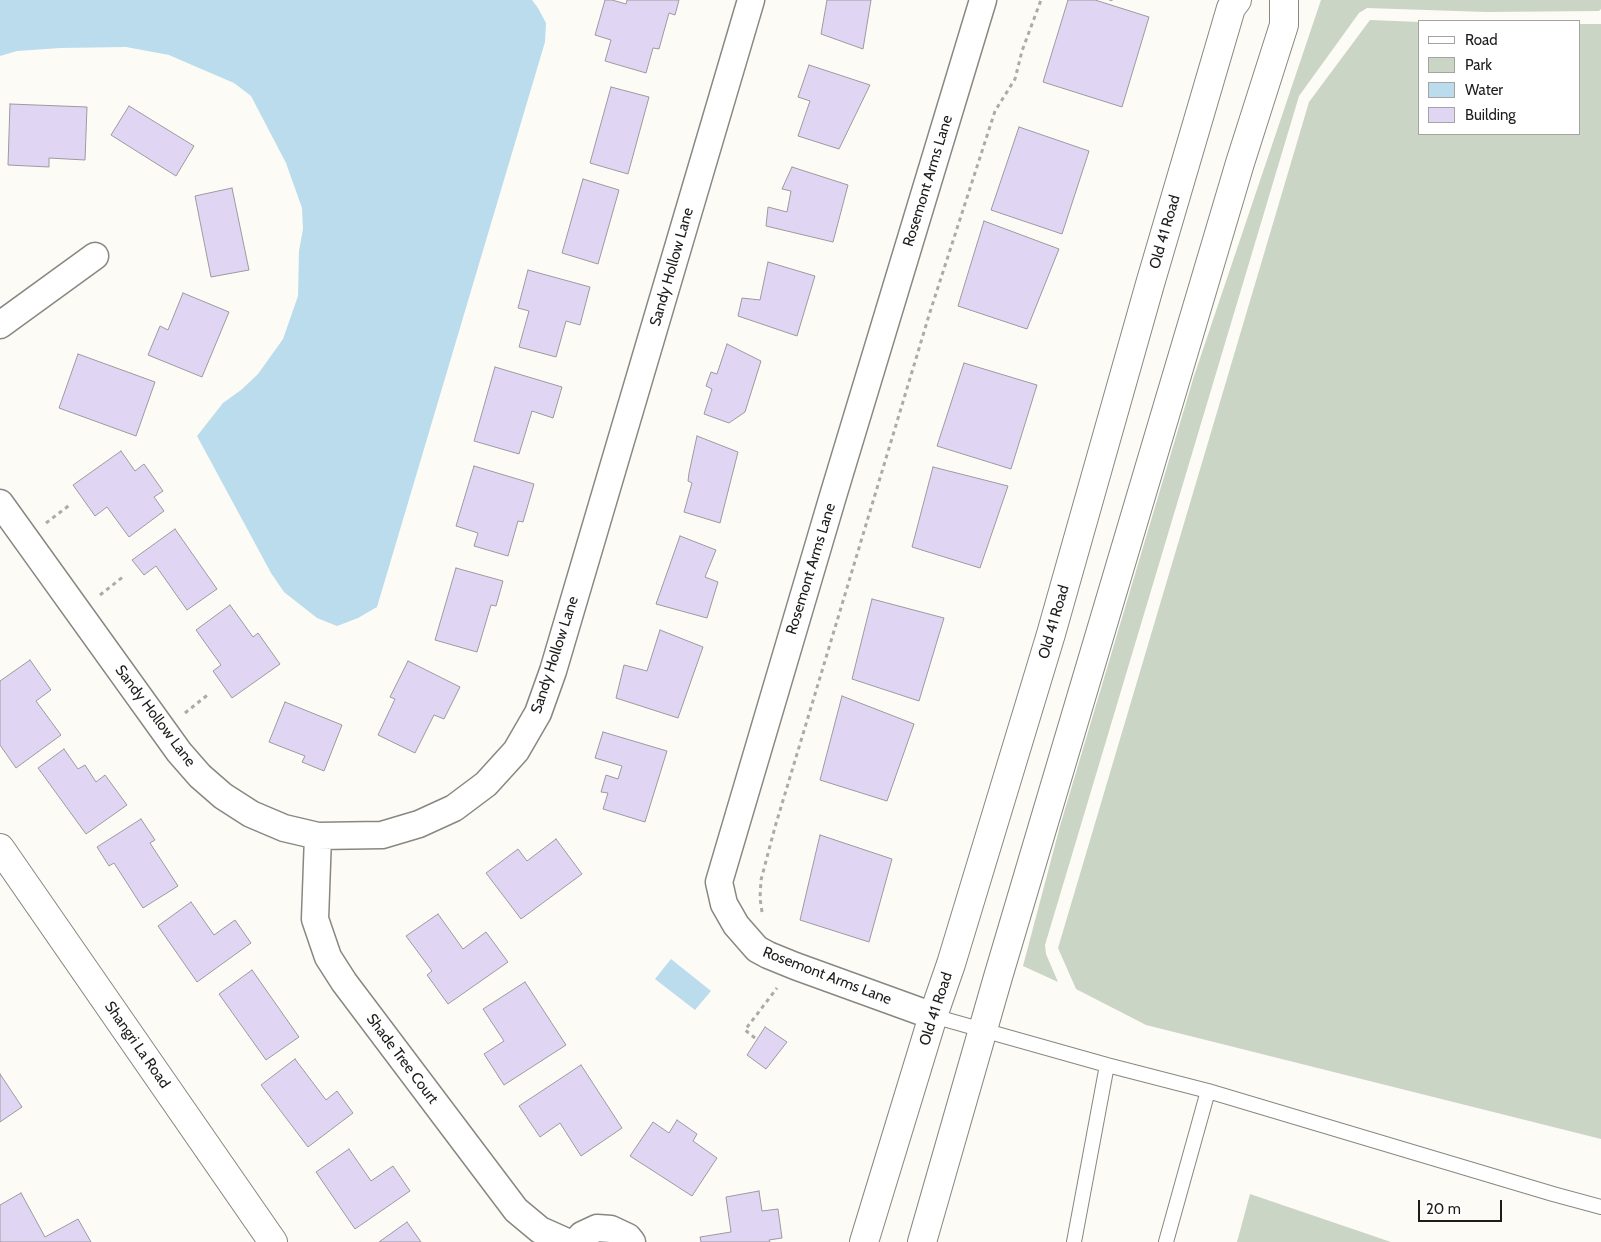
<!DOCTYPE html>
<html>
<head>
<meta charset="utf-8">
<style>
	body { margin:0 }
	#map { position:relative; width:1601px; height:1242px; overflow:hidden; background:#fdfbf5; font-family:Cabin,sans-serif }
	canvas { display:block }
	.legend { position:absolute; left:1418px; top:20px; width:162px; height:115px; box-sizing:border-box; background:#fff; border:1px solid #a5a4a3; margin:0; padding:6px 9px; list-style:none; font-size:15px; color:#1d1c1a }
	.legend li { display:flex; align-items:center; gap:10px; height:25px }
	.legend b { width:25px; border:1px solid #a5a4a3 }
	.scale { position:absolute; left:1418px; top:1200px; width:84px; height:22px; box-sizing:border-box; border:2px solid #1d1c1a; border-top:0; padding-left:6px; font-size:15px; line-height:18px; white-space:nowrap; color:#1d1c1a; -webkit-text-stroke:4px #fff; paint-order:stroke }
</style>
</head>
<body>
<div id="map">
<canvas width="1601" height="1242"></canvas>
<ul class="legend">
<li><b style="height:6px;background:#fff"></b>Road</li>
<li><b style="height:14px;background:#cad5c5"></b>Park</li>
<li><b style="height:14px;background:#bbdcec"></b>Water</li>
<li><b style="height:14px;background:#e0d6f3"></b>Building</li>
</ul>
<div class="scale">20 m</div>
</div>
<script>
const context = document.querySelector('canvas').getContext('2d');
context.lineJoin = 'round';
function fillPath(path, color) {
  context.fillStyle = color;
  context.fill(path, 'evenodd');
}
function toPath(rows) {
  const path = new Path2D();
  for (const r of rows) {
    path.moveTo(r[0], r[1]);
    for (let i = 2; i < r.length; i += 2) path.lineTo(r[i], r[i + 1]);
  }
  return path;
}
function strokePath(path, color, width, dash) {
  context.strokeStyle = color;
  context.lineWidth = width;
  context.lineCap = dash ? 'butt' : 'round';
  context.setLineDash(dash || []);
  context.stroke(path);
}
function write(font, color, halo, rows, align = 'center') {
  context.font = font + ' Cabin,sans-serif';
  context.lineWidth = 4.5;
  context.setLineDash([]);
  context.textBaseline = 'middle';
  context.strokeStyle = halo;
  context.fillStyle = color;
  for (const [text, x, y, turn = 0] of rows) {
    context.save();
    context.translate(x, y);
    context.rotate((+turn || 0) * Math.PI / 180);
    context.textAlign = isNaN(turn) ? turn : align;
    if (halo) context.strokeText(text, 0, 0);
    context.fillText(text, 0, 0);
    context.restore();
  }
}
const green = toPath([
	[1321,0,1601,0,1601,9,1599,11,1486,12,1367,8,1359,13,1299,96,1045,945,1046,954,1058,982,1023,966,1060,826,1194,376],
	[1370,20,1420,22,1420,134,1580,134,1580,24,1601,24,1601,1139,1146,1025,1076,989,1058,948,1309,102],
	[1250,1194,1391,1242,1237,1242]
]);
const water = toPath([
	[0,0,532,0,538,8,546,23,545,42,377,607,358,618,337,626,317,618,284,592,271,573,197,436,223,403,241,390,258,374,283,339,298,296,299,251,303,229,302,208,286,163,251,96,234,83,192,65,169,55,126,47,60,48,17,51,0,56],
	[671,959,711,991,695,1010,655,979]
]);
const building = toPath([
	[605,0,612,0,626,4,627,0,679,0,675,15,669,13,659,49,653,48,646,73,605,61,611,40,595,35,605,0],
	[827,0,871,0,863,49,821,34,827,0],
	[1068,0,1095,0,1149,17,1122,107,1043,82,1068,0],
	[809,65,870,85,839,149,798,136,810,101,798,97,809,65],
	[611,87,649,97,628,174,590,163,611,87],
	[10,104,87,107,85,160,49,158,49,167,8,165,10,104],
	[129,106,194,146,176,176,111,135,129,106],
	[1019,127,1089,151,1062,234,991,210,1019,127],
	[792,167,848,185,833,242,766,226,768,207,787,212,791,191,782,189,792,167],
	[583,179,619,190,598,264,562,253,583,179],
	[232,188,249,270,211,277,195,196,232,188],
	[984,221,1059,249,1027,329,958,306,984,221],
	[768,262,815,276,797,336,738,316,742,298,760,300,768,262],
	[528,270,590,287,580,325,566,321,556,357,519,347,529,311,518,308,528,270],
	[183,293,229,312,202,377,148,355,160,326,168,330,183,293],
	[727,344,761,361,745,412,729,423,704,414,712,389,706,386,711,372,717,374,727,344],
	[78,354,155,382,136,436,59,408,78,354],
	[964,363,1037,385,1011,469,937,446,964,363],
	[495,367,562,387,553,418,532,411,519,454,474,441,495,367],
	[697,436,738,452,720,523,684,512,692,483,688,481,689,473,697,436],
	[121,451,135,471,144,464,163,491,154,497,164,511,129,537,107,507,95,516,73,485,121,451],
	[474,466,534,484,523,522,518,521,508,556,474,546,478,533,456,526,474,466],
	[933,467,1008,486,980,568,912,547,933,467],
	[175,529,217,589,187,610,156,566,144,575,132,560,175,529],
	[680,536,716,550,705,577,718,582,707,618,656,604,680,536],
	[456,568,503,581,496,606,491,605,477,652,435,640,456,568],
	[872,599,944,618,919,701,852,679,872,599],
	[230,605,253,637,258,633,280,664,232,698,213,671,221,665,196,630,230,605],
	[660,630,703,647,678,718,616,698,624,665,647,671,660,630],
	[30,660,51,690,36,701,61,735,16,768,0,745,0,681,30,660],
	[408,661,460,687,444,719,434,715,415,753,378,735,395,699,390,697,408,661],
	[842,696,914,724,887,801,820,780,842,696],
	[285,702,342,725,324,771,302,762,305,756,269,742,285,702],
	[603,732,667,751,645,822,603,809,608,793,601,792,606,775,618,779,622,766,595,758,603,732],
	[64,749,78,769,85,765,96,782,105,775,127,805,86,834,38,768,64,749],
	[141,819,155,840,150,843,178,886,143,908,114,863,109,866,97,847,141,819],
	[820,835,892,859,869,942,800,920,820,835],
	[556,839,582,874,521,919,486,873,518,849,527,861,556,839],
	[191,902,214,935,235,920,251,943,197,982,158,926,191,902],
	[438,914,463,949,486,932,508,962,448,1004,427,975,432,971,406,936,438,914],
	[252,970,299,1037,266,1060,219,994,252,970],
	[525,982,566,1045,504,1085,484,1054,504,1041,483,1009,525,982],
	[765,1027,787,1042,766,1069,747,1055,765,1027],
	[295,1059,326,1100,337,1091,353,1113,308,1147,261,1085,295,1059],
	[581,1065,622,1128,581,1156,560,1123,540,1137,519,1106,581,1065],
	[0,1074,22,1107,0,1122,0,1074],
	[677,1120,697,1134,693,1141,717,1158,692,1196,630,1156,653,1122,669,1133,677,1120],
	[349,1149,371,1181,393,1166,410,1191,355,1229,316,1172,349,1149],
	[759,1191,762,1211,778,1209,782,1238,769,1240,770,1242,701,1242,700,1237,731,1232,726,1197,759,1191],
	[21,1193,45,1237,78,1219,91,1242,0,1242,0,1205,21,1193],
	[407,1222,421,1242,379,1242,407,1222]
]);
const path = toPath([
	[1111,1,1111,0],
	[46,523,71,504],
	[100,595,124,576],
	[185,713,210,693],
	[762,912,760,898,761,880,775,827,930,312,995,111,1015,79,1022,51,1041,0],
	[755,1038,745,1030,777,988]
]);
const lane = toPath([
	[933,1016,1107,1065,1208,1091,1553,1194,1601,1207],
	[1074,1242,1107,1065],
	[1166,1242,1208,1091]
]);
const street = toPath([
	[0,325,95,256],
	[0,503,179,752,200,776,223,796,251,814,284,828,318,836,382,835,419,824,454,808,486,784,516,751,538,713,553,671,751,0],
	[318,836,315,919,328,957,344,982,516,1210,540,1230,567,1242],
	[933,1016,795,966,768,955,757,949,736,925,724,904,719,882,833,496,983,0],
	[576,1242,582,1235,597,1228,611,1229,628,1237,632,1242]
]);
const secondary = toPath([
	[0,848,273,1242],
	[864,1242,933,1016,951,964,1051,634,1150,284,1231,8,1237,0],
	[922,1242,998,977,1240,163,1284,25,1284,0]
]);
const streetNames = [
	["Rosemont Arms Lane",928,181,-73],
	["Old 41 Road",1165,232,-74],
	["Sandy Hollow Lane",672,267,-74],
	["Rosemont Arms Lane",811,569,-73],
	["Old 41 Road",1054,622,-74],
	["Sandy Hollow Lane",555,655,-72],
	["Sandy Hollow Lane",155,716,53],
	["Rosemont Arms Lane",827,976,21],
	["Old 41 Road",936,1009,-72],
	["Shangri La Road",137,1045,55],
	["Shade Tree Court",402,1059,53]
];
fillPath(green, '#cad5c5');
fillPath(water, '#bbdcec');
fillPath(building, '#e0d6f3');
strokePath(building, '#9c9aa0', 1);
strokePath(lane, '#888781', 16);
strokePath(street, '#888781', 29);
strokePath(secondary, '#888781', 30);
strokePath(path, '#acaba6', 3, [4, 4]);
strokePath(lane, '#fff', 14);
strokePath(street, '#fff', 26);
strokePath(secondary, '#fff', 28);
write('15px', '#1d1c1a', '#fff', streetNames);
</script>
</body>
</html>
